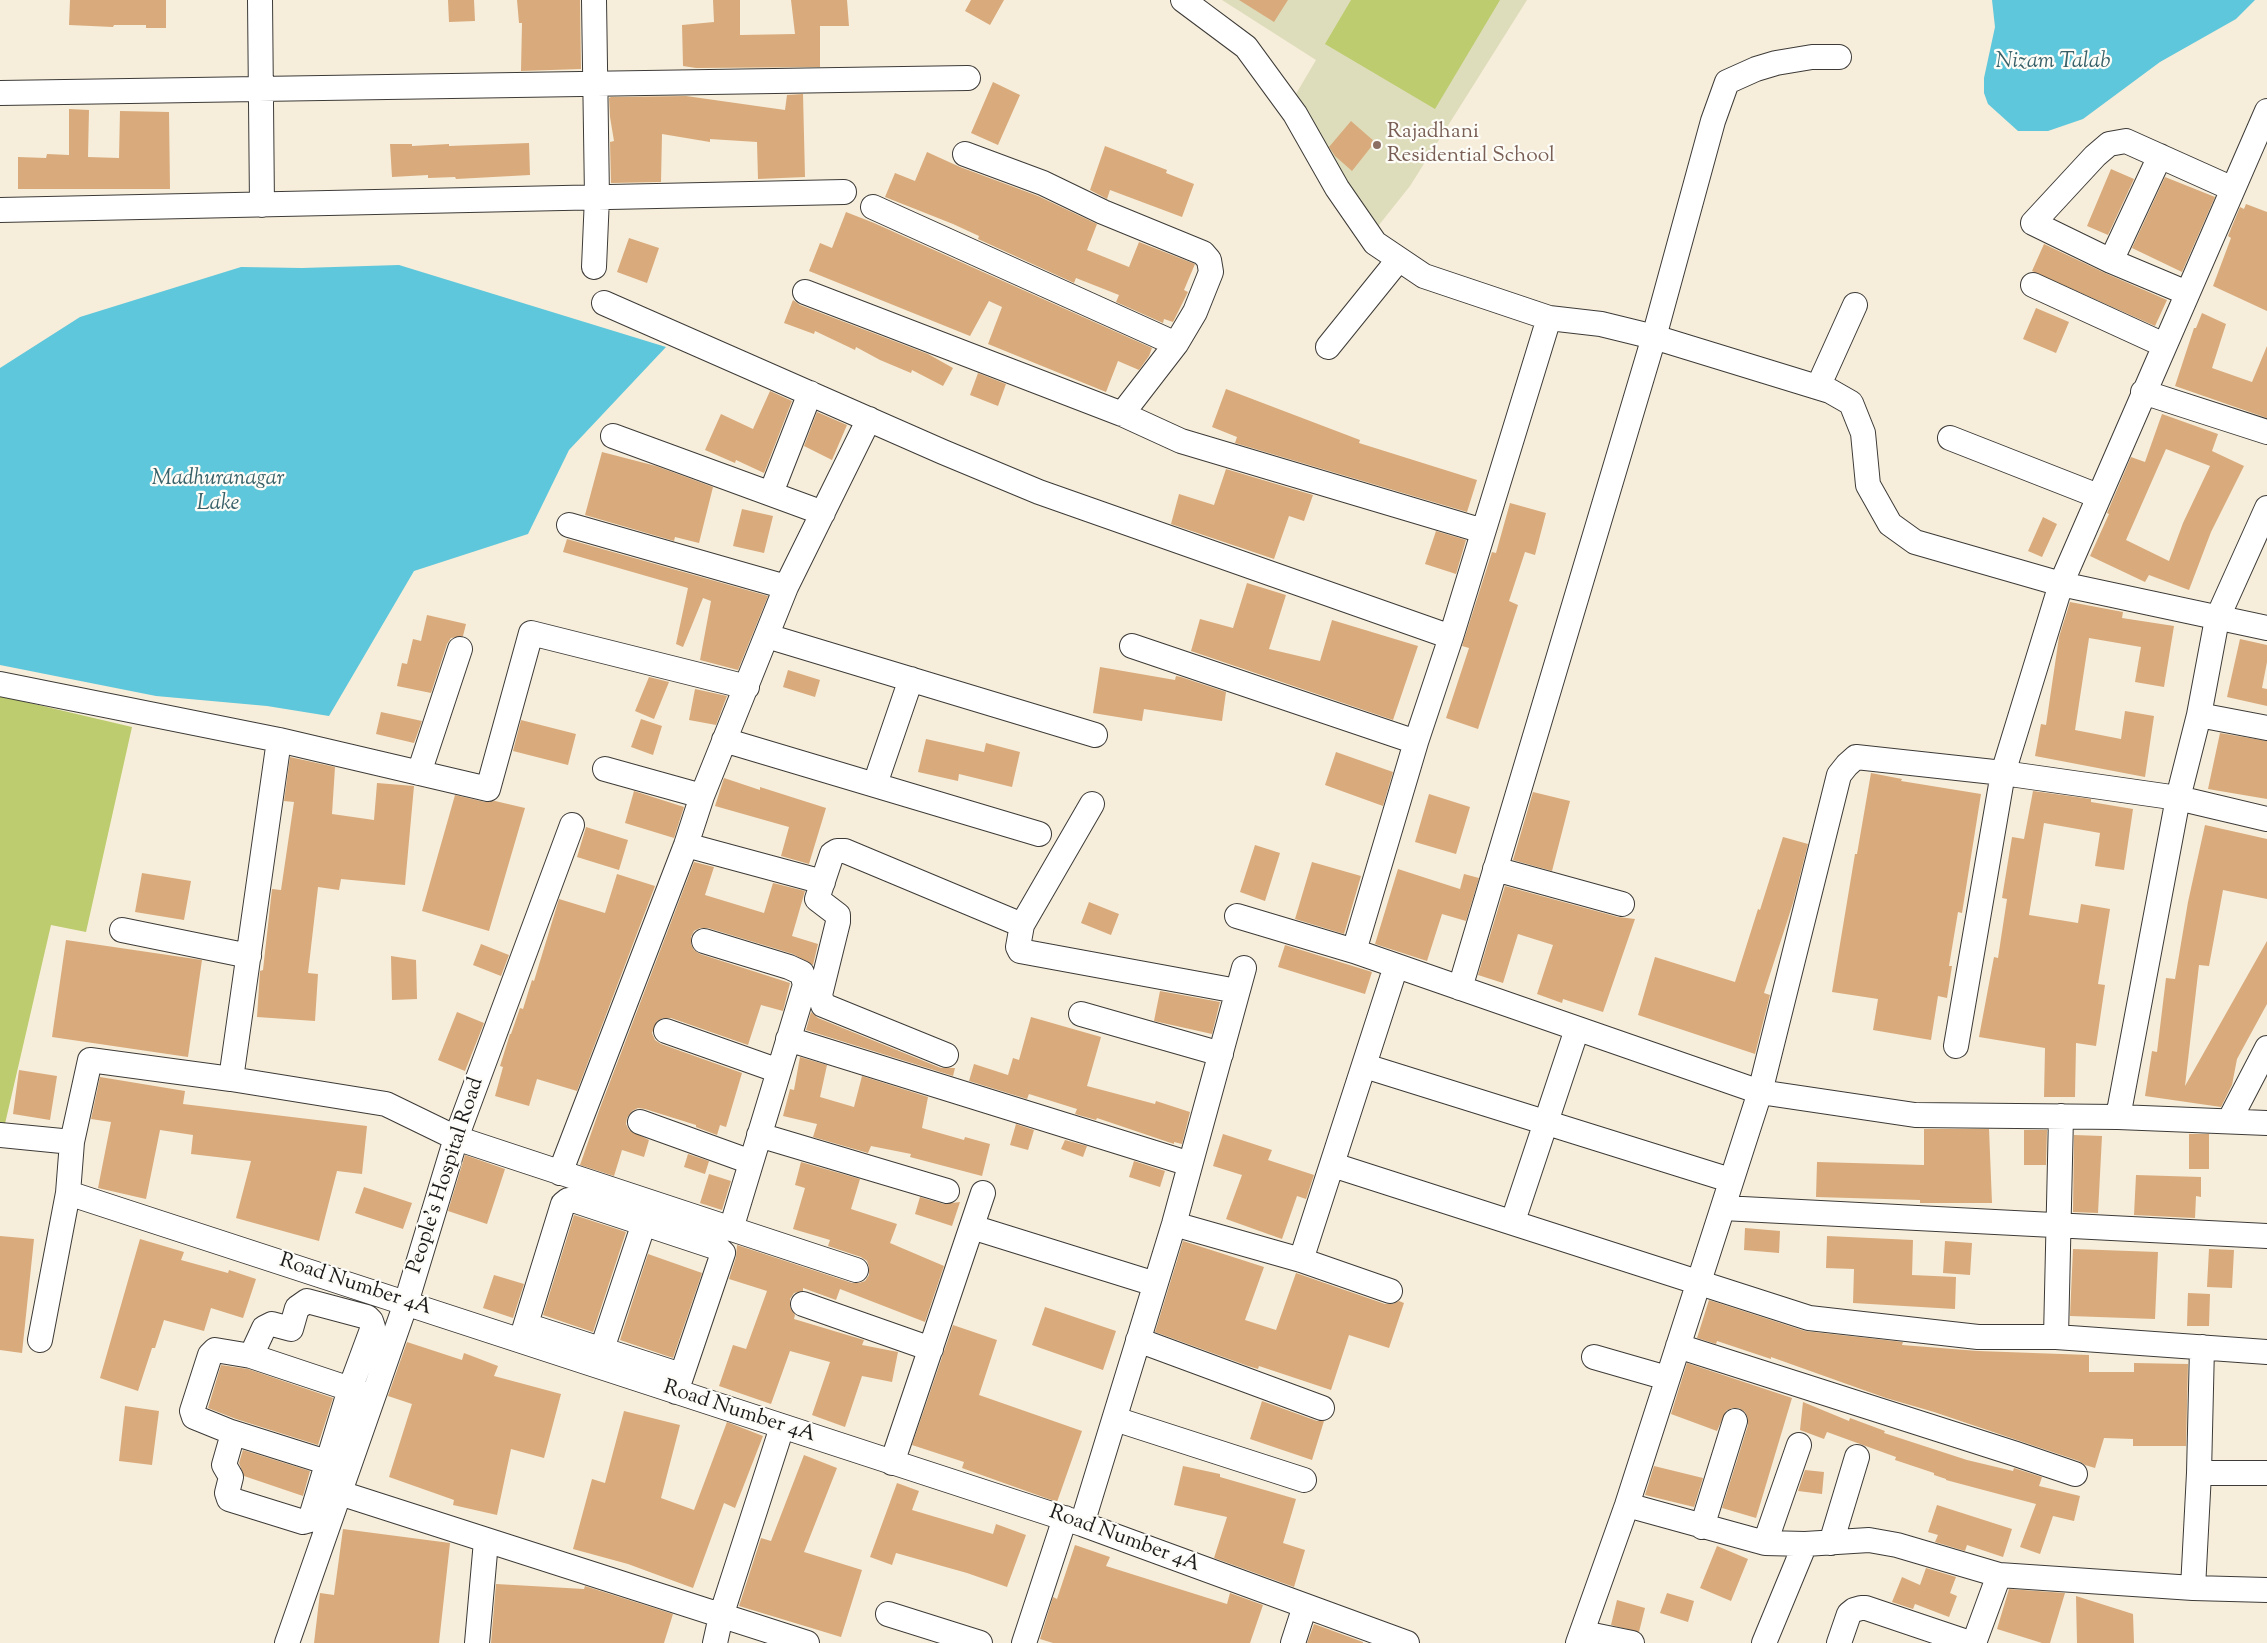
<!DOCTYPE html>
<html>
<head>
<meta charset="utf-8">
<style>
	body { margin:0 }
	canvas { display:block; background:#f6edda }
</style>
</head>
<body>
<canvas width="2267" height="1643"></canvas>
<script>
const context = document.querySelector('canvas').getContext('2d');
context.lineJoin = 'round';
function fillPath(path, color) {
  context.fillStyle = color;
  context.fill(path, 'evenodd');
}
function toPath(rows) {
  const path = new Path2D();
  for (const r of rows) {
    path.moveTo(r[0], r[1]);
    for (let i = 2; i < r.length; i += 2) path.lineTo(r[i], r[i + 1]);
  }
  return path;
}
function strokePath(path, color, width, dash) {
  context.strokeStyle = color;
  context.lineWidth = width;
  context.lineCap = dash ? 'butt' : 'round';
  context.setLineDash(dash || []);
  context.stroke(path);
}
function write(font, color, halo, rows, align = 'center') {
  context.font = font + ' "Sorts Mill Goudy",serif';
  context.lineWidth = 4.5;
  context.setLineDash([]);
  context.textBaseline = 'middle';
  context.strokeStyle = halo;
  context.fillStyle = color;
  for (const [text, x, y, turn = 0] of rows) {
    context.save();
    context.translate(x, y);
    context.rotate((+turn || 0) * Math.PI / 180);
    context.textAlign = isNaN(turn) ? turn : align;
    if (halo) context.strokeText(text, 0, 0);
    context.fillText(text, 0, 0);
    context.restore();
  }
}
const built = toPath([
	[1222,0,1527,0,1410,186,1375,230,1290,104,1316,60]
]);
const green = toPath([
	[1351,0,1500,0,1435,109,1325,44],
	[0,696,132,727,86,932,51,925,4,1128,0,1127]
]);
const water = toPath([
	[1992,0,2255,0,2236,19,2160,62,2083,119,2048,131,2018,131,1988,104,1984,93,1984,78,1995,27],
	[399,265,666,347,569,450,528,534,414,571,329,716,267,706,156,696,0,665,0,368,80,317,241,267,302,268]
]);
const building = toPath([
	[70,0,166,0,166,28,146,28,146,25,114,25,113,27,69,25],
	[448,0,474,0,475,21,449,22],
	[517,0,580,0,581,69,521,71,522,23,519,23],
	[713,0,740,0,740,35,795,34,791,0,847,0,849,26,820,26,820,67,696,68,683,66,682,25,714,22],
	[971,0,1004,0,990,25,965,11],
	[1239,0,1288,0,1274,22],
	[993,82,1020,95,998,145,971,133],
	[803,94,805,177,758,179,757,142,710,139,710,142,662,134,661,182,611,183,610,142,614,141,610,117,609,98,611,97,686,96,785,110,787,95],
	[69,109,89,110,88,157,119,158,120,111,169,112,170,189,18,189,18,157,46,158,47,154,69,155],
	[1351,121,1375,142,1352,171,1335,156,1329,147],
	[529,143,530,175,456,179,455,177,428,178,428,175,392,177,390,144,412,144,412,146,449,144,449,146],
	[1105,146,1167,170,1166,173,1194,184,1182,217,1110,190,1107,199,1090,190],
	[927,152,960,167,1038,196,1097,224,1087,250,1129,267,1139,242,1195,264,1184,290,1188,292,1173,322,1164,319,1163,323,1116,302,1119,295,1076,278,1074,283,978,239,979,236,953,224,885,197,895,173,915,181],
	[2111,169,2134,179,2108,235,2087,226],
	[2165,177,2215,197,2182,272,2132,248],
	[2246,204,2267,212,2267,311,2213,286,2231,238,2228,236,2240,207,2244,209],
	[846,212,874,223,1152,348,1149,356,1139,370,1118,361,1106,392,988,344,1002,307,989,301,970,336,809,271,820,243,832,248],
	[629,238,659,248,647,283,617,272],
	[2044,244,2105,273,2167,300,2155,326,2032,271],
	[793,300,800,305,928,354,953,368,943,386,912,370,911,373,880,360,856,347,855,350,815,331,814,334,784,323],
	[2036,308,2069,322,2056,353,2023,339],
	[2202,313,2226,324,2212,368,2252,382,2267,346,2267,418,2175,386,2194,328,2196,328],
	[978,373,1006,384,998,406,970,395],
	[1226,389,1360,440,1359,443,1477,480,1467,512,1235,443,1237,437,1212,427],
	[770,391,792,401,764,473,736,460,735,463,705,450,721,414,753,429],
	[817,412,847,425,832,460,804,446],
	[2162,414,2218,434,2212,451,2244,466,2211,532,2189,590,2149,575,2145,582,2090,556,2109,514,2107,513,2131,457,2145,462],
	[2166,449,2210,466,2183,523,2169,561,2126,540],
	[602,452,656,466,713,487,699,543,675,537,674,541,585,515],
	[1226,469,1313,495,1304,521,1289,516,1274,559,1171,524,1179,494,1214,505],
	[1510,503,1546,513,1535,555,1525,552,1509,601,1518,605,1478,729,1446,718,1469,648,1462,646,1492,552,1496,553],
	[742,509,773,516,764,553,733,546],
	[2043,517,2057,524,2042,557,2028,551],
	[1436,531,1466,540,1456,574,1425,564],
	[567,539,768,596,738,670,700,660,711,601,703,598,683,647,676,644,688,588,563,552],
	[1247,583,1286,595,1269,649,1320,661,1332,620,1418,646,1393,720,1191,651,1200,619,1233,628],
	[2070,602,2123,612,2122,618,2174,626,2164,687,2135,682,2141,647,2089,638,2075,730,2121,739,2125,711,2154,716,2145,777,2035,756,2041,724,2046,725,2059,637],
	[427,615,466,624,463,636,451,638,447,644,431,693,397,686,402,663,407,664,413,639,421,641],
	[2240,639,2267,645,2267,662,2262,688,2267,689,2267,706,2227,697],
	[1100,667,1175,680,1176,676,1181,677,1226,692,1222,721,1144,709,1142,721,1093,713],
	[788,670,820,680,815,697,783,687],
	[649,677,669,682,654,719,635,711],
	[695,689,727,696,716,725,689,720],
	[381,712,422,721,414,743,376,734],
	[641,719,662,726,653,755,631,747],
	[521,720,576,734,568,765,513,751],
	[2220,733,2267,741,2267,799,2208,789],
	[926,739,984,752,986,743,1020,752,1012,787,959,774,958,781,918,772],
	[1336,752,1393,772,1383,806,1325,785],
	[290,757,335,767,332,814,374,820,377,783,414,786,405,885,341,879,339,890,318,887,308,973,318,974,315,1021,257,1017,260,971,263,970,272,889,281,890,294,802,284,801],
	[1871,773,1902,779,1901,781,1981,794,1962,913,1958,912,1949,966,1952,966,1947,998,1938,996,1931,1040,1873,1030,1878,999,1832,992,1855,854,1857,854],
	[724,778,760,790,760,787,826,808,809,864,781,856,789,827,715,806],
	[634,791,684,807,674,838,625,823],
	[2033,791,2091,799,2091,802,2133,809,2124,870,2095,866,2100,833,2044,823,2029,915,2078,923,2081,904,2110,909,2098,984,2105,985,2096,1046,2076,1043,2075,1097,2044,1097,2045,1048,1979,1037,1994,957,1998,958,2007,899,2002,898,2012,837,2024,839],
	[1533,792,1570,801,1552,871,1513,860],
	[1429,794,1470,807,1456,854,1415,842],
	[455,795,485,802,495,801,525,808,489,931,422,911],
	[2205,825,2267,839,2267,899,2223,890,2209,966,2199,965,2185,1086,2267,941,2267,1004,2237,1059,2232,1085,2221,1107,2145,1096,2152,1051,2157,1052,2166,978,2175,979,2188,902],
	[586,827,628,840,619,870,577,857],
	[1783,837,1808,844,1793,903,1764,993,1770,995,1755,1054,1638,1015,1655,957,1735,982,1758,909,1760,910],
	[1255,845,1280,853,1265,901,1240,892],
	[694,862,714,867,705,895,764,913,773,883,805,891,792,936,818,944,813,965,793,954,708,928,700,928,694,931,691,937,691,944,694,950,700,954,790,983,783,1011,761,1005,748,1045,671,1018,663,1018,657,1021,652,1033,655,1040,661,1044,742,1073,726,1127,720,1125,717,1135,696,1127,696,1125,645,1109,638,1108,632,1111,627,1118,626,1124,629,1130,649,1140,644,1157,622,1150,614,1176,580,1165,600,1108],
	[1312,862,1361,876,1344,934,1295,919],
	[1398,869,1460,889,1464,874,1479,878,1466,921,1442,914,1427,961,1375,944],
	[142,873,191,881,184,920,135,912],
	[617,874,655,886,577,1091,537,1079,529,1106,495,1096,503,1067,500,1066,510,1034,511,1034,520,1008,523,1009,532,980,534,981,559,899,605,913],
	[1505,886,1618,917,1635,919,1603,1012,1563,999,1562,1003,1537,994,1553,945,1518,934,1503,983,1478,975],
	[1089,902,1119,914,1111,935,1081,923],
	[66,940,202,960,188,1057,52,1037],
	[481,944,509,955,501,976,473,965],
	[1285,945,1372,972,1365,994,1278,967],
	[391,956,416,960,417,999,392,1000],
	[1160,991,1220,1002,1212,1034,1154,1021],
	[457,1012,484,1023,465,1071,438,1060],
	[811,1012,818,1018,941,1068,955,1068,953,1076,806,1030],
	[1031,1017,1101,1037,1087,1086,1155,1104,1156,1101,1190,1112,1182,1144,1174,1142,1174,1144,1097,1118,1096,1120,1075,1114,1077,1109,1029,1094,1027,1099,969,1081,974,1064,1008,1075,1013,1058,1019,1060],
	[800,1057,827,1065,820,1097,854,1107,862,1076,928,1097,922,1128,964,1140,965,1137,990,1144,982,1176,910,1157,911,1154,871,1146,868,1153,813,1137,817,1124,783,1116,790,1089,794,1090],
	[19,1070,57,1076,50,1120,13,1114],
	[100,1077,185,1091,183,1104,367,1126,362,1174,337,1171,319,1241,236,1218,251,1161,191,1154,193,1135,160,1130,146,1199,98,1188,111,1122,91,1119],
	[1016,1124,1034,1130,1028,1150,1010,1145],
	[1924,1129,1989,1129,1992,1203,1920,1203,1920,1200,1816,1197,1817,1162,1924,1165],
	[2024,1130,2047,1130,2046,1165,2024,1165],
	[1223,1134,1272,1150,1268,1160,1314,1175,1306,1199,1297,1196,1282,1239,1226,1219,1242,1175,1213,1166],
	[2189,1134,2209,1134,2209,1169,2189,1169],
	[2074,1135,2102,1136,2098,1213,2073,1212],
	[1065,1140,1087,1146,1083,1157,1061,1149],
	[688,1154,709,1161,705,1174,684,1167],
	[465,1155,505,1169,487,1224,448,1211],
	[1134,1161,1165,1171,1160,1187,1129,1177],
	[801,1162,860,1179,851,1209,897,1224,890,1243,944,1266,925,1322,840,1289,836,1300,803,1288,803,1291,794,1293,790,1299,790,1307,795,1315,794,1319,864,1340,862,1345,898,1352,892,1382,862,1376,845,1427,812,1415,830,1362,790,1351,771,1404,719,1386,733,1345,746,1349,767,1291,729,1279,736,1257,737,1245,852,1283,859,1283,865,1281,869,1275,869,1267,867,1261,861,1257,828,1246,830,1240,793,1229,805,1188,795,1185],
	[709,1174,731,1181,722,1210,700,1203],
	[2136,1175,2201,1177,2201,1197,2196,1196,2195,1218,2134,1215],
	[364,1187,412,1203,403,1229,355,1213],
	[920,1197,944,1204,960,1202,952,1226,915,1214],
	[574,1215,626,1232,593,1332,543,1315],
	[1745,1228,1780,1231,1779,1253,1744,1250],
	[0,1236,34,1239,22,1353,0,1350],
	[1827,1236,1913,1240,1912,1275,1956,1277,1955,1309,1853,1303,1854,1269,1826,1268],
	[140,1239,184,1252,181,1260,228,1273,229,1270,256,1279,243,1318,211,1308,204,1331,164,1320,155,1348,152,1348,138,1391,100,1378],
	[1183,1241,1264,1267,1245,1320,1276,1330,1296,1273,1385,1304,1393,1304,1399,1301,1404,1303,1389,1348,1349,1335,1331,1390,1259,1366,1258,1369,1248,1366,1155,1332],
	[1945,1241,1972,1243,1970,1275,1943,1273],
	[2073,1249,2158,1252,2155,1319,2070,1316],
	[2209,1249,2234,1250,2232,1288,2207,1287],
	[648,1254,702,1273,673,1358,620,1340],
	[494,1275,524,1284,513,1318,483,1308],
	[2188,1293,2210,1294,2209,1326,2187,1326],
	[1709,1300,1805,1331,1903,1342,1902,1345,1978,1351,2089,1355,2089,1372,2134,1372,2134,1363,2188,1364,2186,1446,2133,1446,2133,1439,2104,1438,2095,1468,2085,1465,2079,1461,1934,1412,1886,1398,1771,1357,1771,1359,1717,1341,1716,1344,1697,1338],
	[1045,1307,1116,1331,1103,1370,1032,1345],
	[953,1325,997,1340,979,1395,1082,1431,1057,1502,962,1468,964,1462,912,1445],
	[407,1342,462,1360,464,1353,498,1366,494,1376,561,1394,544,1458,511,1449,497,1515,453,1505,454,1500,389,1477,412,1404,388,1396],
	[1687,1363,1792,1398,1756,1518,1722,1508,1748,1425,1748,1418,1745,1412,1739,1408,1732,1408,1726,1411,1717,1431,1671,1414],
	[221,1365,248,1369,333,1398,318,1445,236,1419,208,1408],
	[1262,1401,1317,1421,1324,1421,1312,1460,1250,1439],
	[1803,1402,1849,1421,1850,1418,1885,1431,1884,1433,1967,1460,2013,1471,2014,1468,2042,1477,2039,1486,2080,1496,2074,1521,2053,1516,2040,1554,2020,1547,2036,1504,1946,1480,1946,1479,1934,1475,1934,1473,1895,1460,1896,1457,1827,1432,1824,1439,1800,1430],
	[125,1406,159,1411,152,1465,119,1461],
	[624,1411,680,1425,661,1498,694,1510,727,1422,763,1436,735,1508,724,1503,693,1588,628,1564,573,1549,592,1479,605,1483],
	[243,1450,310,1471,303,1496,244,1476,239,1463],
	[804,1455,837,1468,804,1552,862,1570,841,1637,739,1606,761,1538,771,1541],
	[1183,1466,1220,1474,1220,1477,1296,1499,1283,1543,1305,1550,1294,1587,1214,1558,1227,1517,1174,1505],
	[1654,1466,1703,1478,1694,1507,1645,1495],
	[1805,1470,1824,1472,1822,1494,1798,1491],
	[897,1483,919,1491,912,1510,993,1534,996,1524,1026,1535,1007,1587,967,1573,896,1553,892,1565,870,1557],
	[1937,1505,2012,1529,2003,1557,1967,1545,1965,1551,1935,1542,1938,1535,1928,1532],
	[343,1529,450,1543,439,1643,314,1643,320,1593,334,1595],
	[1075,1545,1110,1557,1106,1566,1227,1604,1230,1593,1263,1605,1250,1643,1053,1643,1040,1639,1053,1597,1057,1599],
	[1717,1546,1748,1559,1731,1601,1700,1588],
	[1926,1568,1956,1577,1950,1593,1957,1596,1949,1617,1915,1604,1913,1609,1892,1602,1902,1577,1920,1585],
	[496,1584,584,1589,585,1586,673,1614,664,1643,491,1643],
	[2009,1589,2065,1593,2050,1643,2042,1643,1997,1629],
	[1667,1593,1694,1601,1688,1622,1660,1613],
	[2076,1596,2133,1614,2134,1643,2077,1643],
	[1617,1600,1645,1608,1639,1632,1611,1625],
	[1314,1624,1363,1642,1363,1643,1307,1643]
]);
const minor = toPath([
	[260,0,262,205],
	[1183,0,1246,47,1295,114,1337,188,1375,243,1424,276,1549,318,1601,324,1654,337,1830,391,1851,403,1863,433,1868,485,1890,524,1915,542,2061,584,2267,628],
	[0,93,968,78],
	[965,154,1043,183,1103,212,1203,253,1209,260,1211,272,1195,312,1176,344,1122,414],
	[873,207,1176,344],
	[0,210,844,192],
	[2111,261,2160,156],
	[594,267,597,197,594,0],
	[2033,285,2164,345],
	[805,292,1122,414,1181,441,1483,531],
	[2187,293,2111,261,2033,223,2095,156,2109,144,2126,141,2233,189],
	[604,303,943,452,1039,492,1451,637],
	[1328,347,1399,259],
	[1818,387,1855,305],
	[2143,392,2267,432],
	[613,436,823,513],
	[1950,438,2098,496],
	[771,493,810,393],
	[569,525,786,587],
	[767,636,1095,735],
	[1132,646,1416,742],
	[0,684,279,740,488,789,531,633,747,687],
	[2199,715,2267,728],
	[724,740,1039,834],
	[605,769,702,796],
	[419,773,460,649],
	[875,784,911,679],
	[1092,804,1022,925,1018,947,1020,951,1237,991],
	[686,845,823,882],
	[1495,869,1622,904],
	[1237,916,1354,951,1760,1092,1915,1115,2118,1117,2267,1123],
	[122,930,249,956],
	[704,941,789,967,802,973,805,985,731,1229],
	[1354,951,1416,742,1451,637,1549,318],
	[1460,988,1654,337,1713,121,1727,82,1756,69,1776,63,1812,57,1839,57],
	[1081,1014,1221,1054],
	[666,1031,779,1071],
	[788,1039,1190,1164],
	[1956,1046,2003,773,2061,584,2267,111],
	[946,1055,823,1005,820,995,838,922,838,915,817,899,832,854,837,851,845,851,1022,925],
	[1365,1066,1730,1180],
	[231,1079,279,740],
	[2118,1117,2178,798,2199,715,2217,619,2267,508],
	[2229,1121,2267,1048],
	[640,1122,751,1162],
	[0,1135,72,1142],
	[759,1135,947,1191],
	[1333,1165,1809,1318,1978,1337,2056,1337,2267,1352],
	[560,1173,686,845,702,796,786,587,869,419],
	[68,1193,1082,1524,1407,1643],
	[1723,1208,2267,1236],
	[1513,1221,1577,1029],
	[1174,1224,1301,1260,1390,1291],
	[972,1227,1155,1284],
	[1301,1260,1396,966],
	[803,1304,931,1349],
	[532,1327,681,1375],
	[2056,1337,2061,1116],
	[40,1340,68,1193,72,1142,90,1060,231,1079,386,1104,456,1138,856,1270],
	[521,1340,563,1204,568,1200,576,1201,718,1248,723,1253,676,1392],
	[1138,1340,1322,1408],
	[1678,1346,2016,1454,2075,1474],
	[251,1356,350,1389,310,1520,303,1522,229,1499,227,1493,231,1477,224,1465,232,1437,231,1432,194,1417,192,1411,210,1355,215,1350,251,1356,264,1328,272,1324,291,1329,297,1308,307,1301,367,1317,371,1321,373,1327,350,1389,373,1397],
	[1594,1357,1667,1378],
	[597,1364,644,1223],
	[1115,1419,1304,1480],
	[231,1432,342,1467],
	[892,1463,983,1193],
	[2199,1473,2267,1473],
	[340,1493,807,1643],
	[1627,1505,1765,1543,1805,1544,1869,1540,1897,1545,1999,1575,2193,1588,2267,1590],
	[1082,1524,1174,1224,1244,968],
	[1702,1527,1735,1421],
	[1765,1543,1799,1445],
	[1831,1543,1857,1457],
	[2193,1588,2199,1473,2202,1347],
	[888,1614,980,1643],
	[1583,1633,1632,1643],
	[287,1643,406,1303,456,1138,572,825],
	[477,1643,486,1541],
	[715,1643,721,1616,782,1427],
	[1024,1643,1065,1518],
	[1293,1643,1305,1606],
	[1578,1643,1627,1505,1760,1092,1839,775,1847,765,1856,757,2003,773,2178,798,2267,819],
	[1764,1643,1805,1544],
	[1839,1643,1849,1614,1854,1610,1861,1608,1866,1608,1970,1643],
	[1974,1643,1999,1575]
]);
const markers = [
	[1377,145,5,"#8d6e63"]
];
const educationNames = [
	["Rajadhani",1387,133],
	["Residential School",1387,157]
];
const streetNames = [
	["People's Hospital Road",447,1176,-72],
	["Road Number 4A",355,1286,18],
	["Road Number 4A",739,1413,18],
	["Road Number 4A",1124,1540,20]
];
const waterNames = [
	["Nizam Talab",2053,63],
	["Madhuranagar",218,480],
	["Lake",218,505]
];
fillPath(built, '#deddbb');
fillPath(green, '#bdcc6e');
fillPath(water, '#5fc7db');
fillPath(building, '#d9ab7c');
strokePath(minor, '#3d3b38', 26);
strokePath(minor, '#fff', 24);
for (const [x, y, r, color] of markers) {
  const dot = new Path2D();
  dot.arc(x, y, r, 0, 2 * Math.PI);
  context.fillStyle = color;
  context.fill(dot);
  strokePath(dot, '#fdfcf7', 2);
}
write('21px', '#785e54', '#fdfcf7', educationNames, 'left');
write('21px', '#1c1c1c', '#fdfcf7', streetNames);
write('italic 22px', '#376068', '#fdfcf7', waterNames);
</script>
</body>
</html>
